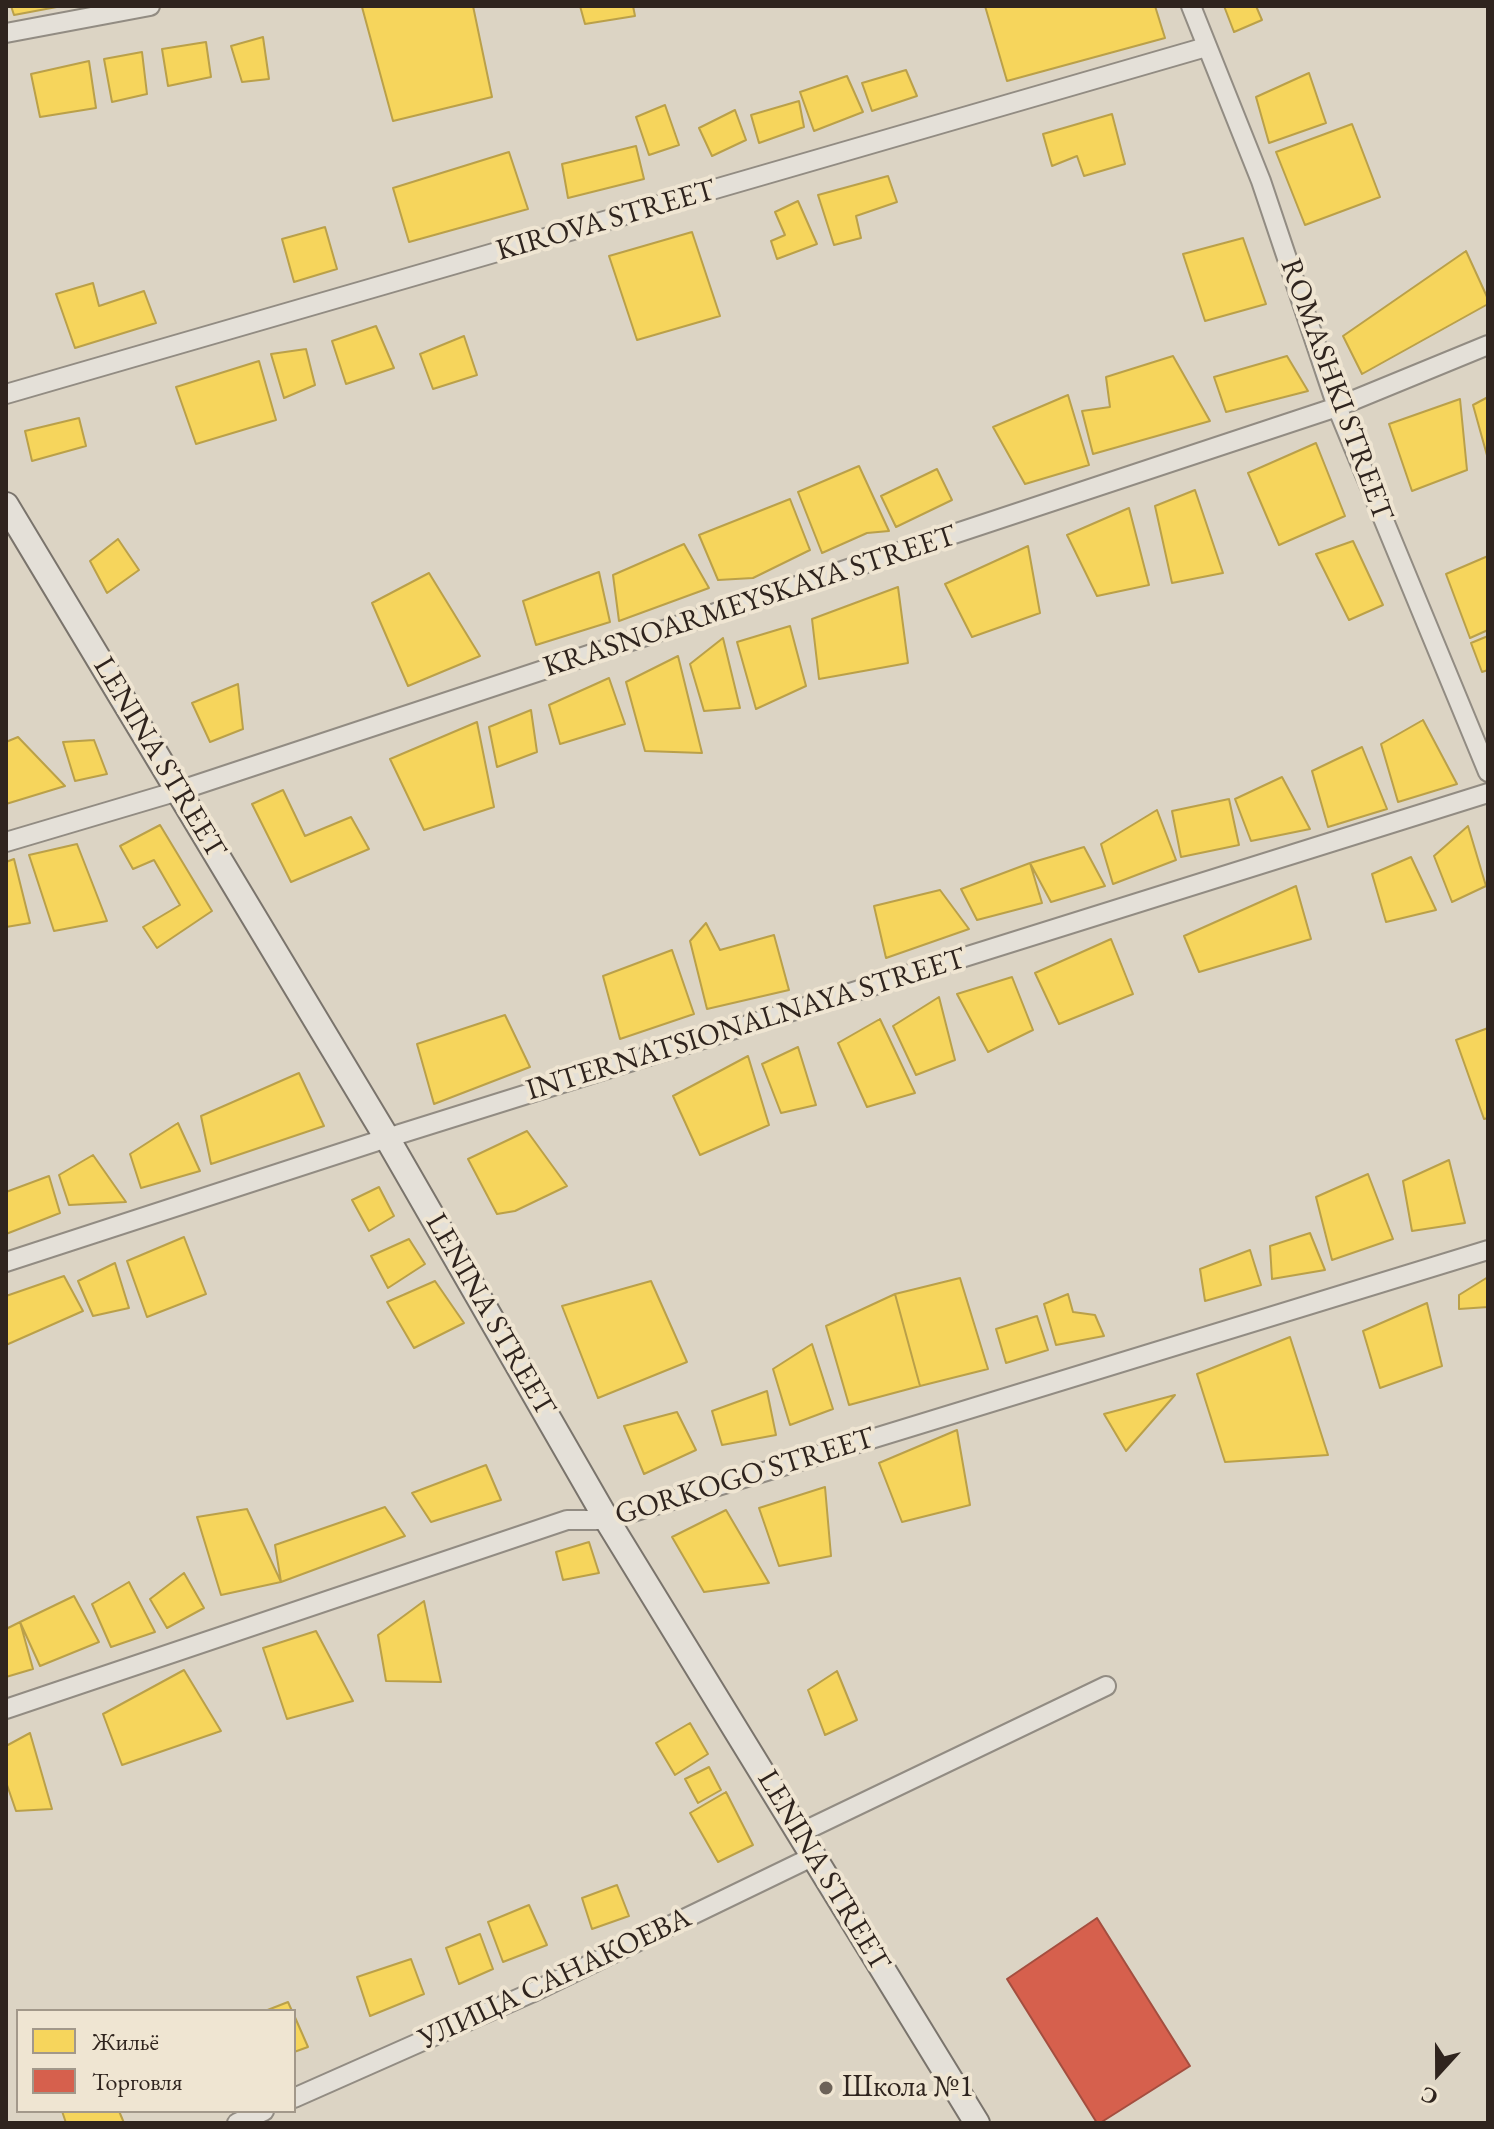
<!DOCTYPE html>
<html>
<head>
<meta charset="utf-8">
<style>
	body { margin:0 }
	#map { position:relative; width:1494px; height:2129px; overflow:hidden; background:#dcd4c4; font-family:"EB Garamond",serif }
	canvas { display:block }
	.frame { position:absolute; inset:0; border:8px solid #2f241e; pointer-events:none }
	.legend { position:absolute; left:16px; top:2009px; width:280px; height:104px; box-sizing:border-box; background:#efe5d2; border:2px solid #a2988a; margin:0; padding:10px 14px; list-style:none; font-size:24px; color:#2f241e }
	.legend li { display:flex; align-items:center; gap:16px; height:40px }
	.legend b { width:40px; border:2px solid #a2988a }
	.north { position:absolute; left:1398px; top:2033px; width:80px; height:80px; -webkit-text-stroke:6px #efe5d2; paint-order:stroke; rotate:201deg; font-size:22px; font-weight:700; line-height:32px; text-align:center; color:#2f241e }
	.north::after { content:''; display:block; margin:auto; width:28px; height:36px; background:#2f241e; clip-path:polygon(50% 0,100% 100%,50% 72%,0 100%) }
</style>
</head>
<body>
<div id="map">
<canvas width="1494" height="2129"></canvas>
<div class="frame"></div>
<ul class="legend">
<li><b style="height:22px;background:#f6d55c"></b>Жильё</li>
<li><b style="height:22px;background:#d6604d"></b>Торговля</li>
</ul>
<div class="north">С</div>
</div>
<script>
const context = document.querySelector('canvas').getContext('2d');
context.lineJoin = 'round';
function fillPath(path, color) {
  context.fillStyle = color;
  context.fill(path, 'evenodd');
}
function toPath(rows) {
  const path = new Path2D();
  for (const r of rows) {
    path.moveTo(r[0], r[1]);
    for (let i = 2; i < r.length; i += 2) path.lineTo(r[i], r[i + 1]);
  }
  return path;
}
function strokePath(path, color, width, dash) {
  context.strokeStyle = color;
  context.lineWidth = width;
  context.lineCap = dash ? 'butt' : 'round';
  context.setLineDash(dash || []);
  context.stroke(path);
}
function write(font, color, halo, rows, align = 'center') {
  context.font = font + ' "EB Garamond",serif';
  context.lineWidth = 8;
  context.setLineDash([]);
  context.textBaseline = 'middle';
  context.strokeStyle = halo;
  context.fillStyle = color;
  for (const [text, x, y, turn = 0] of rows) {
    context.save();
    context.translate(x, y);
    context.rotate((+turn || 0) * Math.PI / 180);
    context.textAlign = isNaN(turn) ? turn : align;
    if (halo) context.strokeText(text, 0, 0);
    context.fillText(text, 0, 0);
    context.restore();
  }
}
const homes = toPath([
	[11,6,62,6,14,15,11,6],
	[367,6,473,6,492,97,393,121,362,7,367,6],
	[580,6,633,6,635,16,585,24,580,6],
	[985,6,1155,6,1165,38,1007,81,985,6],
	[1224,6,1256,6,1262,20,1234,32,1224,6],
	[263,37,269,79,242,82,231,46,263,37],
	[206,42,211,77,168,86,162,49,206,42],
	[142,52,147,94,112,102,104,59,142,52],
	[89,61,96,108,40,117,31,74,89,61],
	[906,70,917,96,872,111,862,83,906,70],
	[1309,73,1326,123,1269,143,1256,97,1309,73],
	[847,76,863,112,814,131,800,92,847,76],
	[799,101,804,127,759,143,751,115,799,101],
	[665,105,679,145,649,155,636,117,665,105],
	[735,110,746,140,712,156,699,128,735,110],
	[1112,114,1125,164,1084,176,1077,156,1052,166,1043,134,1112,114],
	[1352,124,1380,197,1305,225,1276,152,1352,124],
	[636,146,644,179,568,198,562,164,636,146],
	[509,152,528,209,409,242,393,188,509,152],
	[888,176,897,202,856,216,861,238,834,245,818,195,888,176],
	[798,201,817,244,777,259,771,241,785,235,775,212,798,201],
	[325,227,337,269,294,282,282,239,325,227],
	[692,232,720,316,637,340,609,256,692,232],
	[1243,238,1266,304,1205,321,1183,254,1243,238],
	[1466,251,1488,299,1488,304,1362,374,1343,336,1466,251],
	[93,283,99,306,144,291,156,323,75,348,56,294,93,283],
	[376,326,394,368,346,384,332,341,376,326],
	[464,336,477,375,433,389,420,354,464,336],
	[306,349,315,385,284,398,271,354,306,349],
	[1173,356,1210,421,1093,454,1082,411,1110,407,1106,377,1173,356],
	[1287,356,1308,391,1226,412,1214,377,1287,356],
	[259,361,276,420,196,444,176,387,259,361],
	[1068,395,1089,465,1025,484,993,427,1068,395],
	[1488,397,1488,459,1473,405,1488,397],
	[1460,399,1467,470,1412,491,1389,424,1460,399],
	[79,418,86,446,32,461,25,431,79,418],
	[1316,443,1345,516,1279,545,1248,473,1316,443],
	[859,466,889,531,867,533,822,553,798,492,859,466],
	[937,469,952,500,896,527,881,496,937,469],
	[1195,490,1223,573,1172,583,1155,506,1195,490],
	[790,499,810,550,753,578,718,580,699,535,790,499],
	[1129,508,1149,585,1097,596,1067,535,1129,508],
	[118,539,139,570,107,593,90,561,118,539],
	[1353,541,1383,605,1349,620,1316,554,1353,541],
	[684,544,709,588,619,621,613,575,684,544],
	[1028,546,1040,613,972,637,945,584,1028,546],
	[1488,556,1488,630,1470,638,1446,574,1488,556],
	[599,572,610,622,536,645,523,601,599,572],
	[429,573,480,656,408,686,372,603,429,573],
	[898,587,908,663,819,679,812,619,898,587],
	[790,626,806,686,756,709,737,642,790,626],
	[1488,636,1488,670,1482,672,1471,643,1488,636],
	[723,638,740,708,704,711,690,664,723,638],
	[678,656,702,753,645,751,626,682,678,656],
	[609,678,625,724,560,744,549,705,609,678],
	[238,684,243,729,210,742,192,703,238,684],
	[531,710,537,752,497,767,489,727,531,710],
	[1423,720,1457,784,1398,802,1381,744,1423,720],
	[477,722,494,807,424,830,390,759,477,722],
	[18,737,65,786,6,804,6,742,18,737],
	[94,740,107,774,75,781,63,742,94,740],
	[1362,747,1387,809,1328,827,1312,771,1362,747],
	[1282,777,1310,829,1251,841,1235,799,1282,777],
	[283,790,305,836,351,817,369,849,291,882,252,804,283,790],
	[1229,799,1239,845,1181,857,1172,811,1229,799],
	[1157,810,1176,860,1113,884,1101,844,1157,810],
	[160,825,212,911,157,948,143,927,180,905,154,860,133,869,120,846,160,825],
	[1468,826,1486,886,1452,902,1434,856,1468,826],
	[77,844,107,921,54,931,29,855,77,844],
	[1084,847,1105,886,1051,902,1030,863,1084,847],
	[1411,857,1436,910,1386,922,1372,874,1411,857],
	[14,859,30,923,6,927,6,862,14,859],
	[1030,863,1042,903,977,920,961,889,1030,863],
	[1296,886,1311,939,1199,972,1184,936,1296,886],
	[940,890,969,929,886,958,874,906,940,890],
	[706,923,720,950,774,935,789,990,707,1009,690,941,706,923],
	[1111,939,1133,994,1059,1024,1035,973,1111,939],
	[672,950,694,1014,620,1039,603,976,672,950],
	[1012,977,1033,1030,988,1052,957,994,1012,977],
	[939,997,955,1060,916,1075,893,1026,939,997],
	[505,1015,530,1067,434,1104,417,1044,505,1015],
	[880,1019,915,1093,867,1107,838,1043,880,1019],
	[1488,1028,1488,1118,1484,1119,1456,1040,1488,1028],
	[798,1047,816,1105,781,1113,762,1064,798,1047],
	[748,1056,769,1125,700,1155,673,1096,748,1056],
	[299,1073,324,1126,211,1164,201,1116,299,1073],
	[178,1123,200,1171,141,1188,130,1154,178,1123],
	[527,1131,567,1186,515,1211,497,1214,468,1159,527,1131],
	[93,1155,126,1202,69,1205,59,1175,93,1155],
	[1449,1160,1465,1223,1412,1231,1403,1181,1449,1160],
	[1368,1174,1393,1239,1332,1260,1316,1197,1368,1174],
	[49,1176,60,1213,6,1234,6,1192,49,1176],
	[379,1187,394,1216,369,1231,352,1200,379,1187],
	[1310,1233,1325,1270,1272,1279,1270,1246,1310,1233],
	[184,1237,206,1294,147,1317,127,1261,184,1237],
	[409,1239,425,1264,388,1288,371,1256,409,1239],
	[1250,1250,1261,1285,1205,1301,1200,1269,1250,1250],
	[115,1263,129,1308,93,1316,78,1281,115,1263],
	[64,1276,83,1311,6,1345,6,1296,64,1276],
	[1488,1277,1488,1307,1459,1309,1459,1295,1488,1277],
	[960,1278,988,1369,920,1386,895,1294,960,1278],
	[435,1281,464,1323,414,1348,387,1302,435,1281],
	[651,1281,687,1362,598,1398,562,1306,651,1281],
	[895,1294,920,1386,849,1405,826,1326,895,1294],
	[1068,1294,1073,1312,1095,1315,1104,1336,1056,1345,1044,1304,1068,1294],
	[1427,1303,1442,1366,1380,1388,1363,1331,1427,1303],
	[1037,1316,1048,1350,1006,1363,996,1329,1037,1316],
	[1290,1337,1328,1455,1225,1462,1197,1374,1290,1337],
	[812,1344,833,1409,790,1425,773,1369,812,1344],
	[767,1391,776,1435,722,1445,712,1411,767,1391],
	[1175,1395,1126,1451,1104,1414,1175,1395],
	[677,1412,696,1450,644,1474,624,1426,677,1412],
	[957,1430,970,1505,902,1522,879,1463,957,1430],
	[486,1465,501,1500,431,1522,412,1493,486,1465],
	[825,1487,831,1556,779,1566,759,1508,825,1487],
	[385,1507,405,1536,281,1582,275,1545,385,1507],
	[247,1509,281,1582,221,1595,197,1517,247,1509],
	[726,1510,769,1583,704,1592,672,1537,726,1510],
	[589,1542,599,1573,563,1580,556,1552,589,1542],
	[184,1573,204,1608,167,1628,150,1599,184,1573],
	[129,1582,155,1632,111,1647,92,1604,129,1582],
	[74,1596,99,1642,40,1666,20,1622,74,1596],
	[424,1601,441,1682,386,1681,378,1635,424,1601],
	[20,1622,33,1669,6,1677,6,1629,20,1622],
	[316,1631,353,1701,287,1719,263,1648,316,1631],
	[184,1670,221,1731,122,1765,103,1714,184,1670],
	[837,1671,857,1720,825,1735,808,1690,837,1671],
	[690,1723,708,1754,675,1775,656,1743,690,1723],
	[30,1733,52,1809,16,1811,6,1782,6,1746,30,1733],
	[709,1767,721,1790,698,1803,685,1779,709,1767],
	[726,1792,753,1845,718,1862,690,1813,726,1792],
	[617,1885,629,1916,592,1929,582,1898,617,1885],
	[529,1905,547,1945,503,1962,488,1922,529,1905],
	[480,1934,493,1969,459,1984,446,1948,480,1934],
	[411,1959,424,1994,370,2016,357,1977,411,1959],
	[288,2002,292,2011,265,2011,288,2002],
	[294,2015,308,2047,294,2052,294,2015],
	[62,2111,119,2111,124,2123,66,2123,62,2111]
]);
const shops = toPath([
	[1097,1918,1190,2066,1100,2123,1097,2123,1007,1979,1097,1918]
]);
const street = toPath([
	[1191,6,1261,181,1337,407,1488,772],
	[6,33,150,6],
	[6,394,1206,47],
	[6,842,178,791,1337,407,1488,345],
	[6,1262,387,1138,1488,793],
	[6,1709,567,1520,607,1520,1488,1250],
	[800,1833,1106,1686],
	[294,2098,531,1993,814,1856],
	[237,2123,264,2111]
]);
const secondary = toPath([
	[6,505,387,1138,607,1520,977,2123]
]);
const markers = [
	[826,2088,8,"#6c6258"]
];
const streetNames = [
	["KIROVA STREET",606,221,-16],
	["ROMASHKI STREET",1336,390,70],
	["KRASNOARMEYSKAYA STREET",750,602,-18],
	["LENINA STREET",159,758,59],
	["INTERNATSIONALNAYA STREET",746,1025,-17],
	["LENINA STREET",490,1315,60],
	["GORKOGO STREET",745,1477,-17],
	["LENINA STREET",823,1871,59],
	["УЛИЦА САНАКОЕВА",555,1979,-25]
];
const poiNames = [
	["Школа №1",842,2088]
];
fillPath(homes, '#f6d55c');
strokePath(homes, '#baa049', 2);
fillPath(shops, '#d6604d');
strokePath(shops, '#a44e3f', 2);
strokePath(street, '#928c83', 22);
strokePath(secondary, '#7a746c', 28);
strokePath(street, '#e4e0d8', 18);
strokePath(secondary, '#e4e0d8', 24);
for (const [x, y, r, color] of markers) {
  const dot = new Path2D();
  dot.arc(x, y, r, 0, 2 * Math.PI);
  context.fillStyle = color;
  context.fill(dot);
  strokePath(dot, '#efe5d2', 3);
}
write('30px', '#2f241e', '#efe5d2', streetNames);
write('30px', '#2f241e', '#efe5d2', poiNames, 'left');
</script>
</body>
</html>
